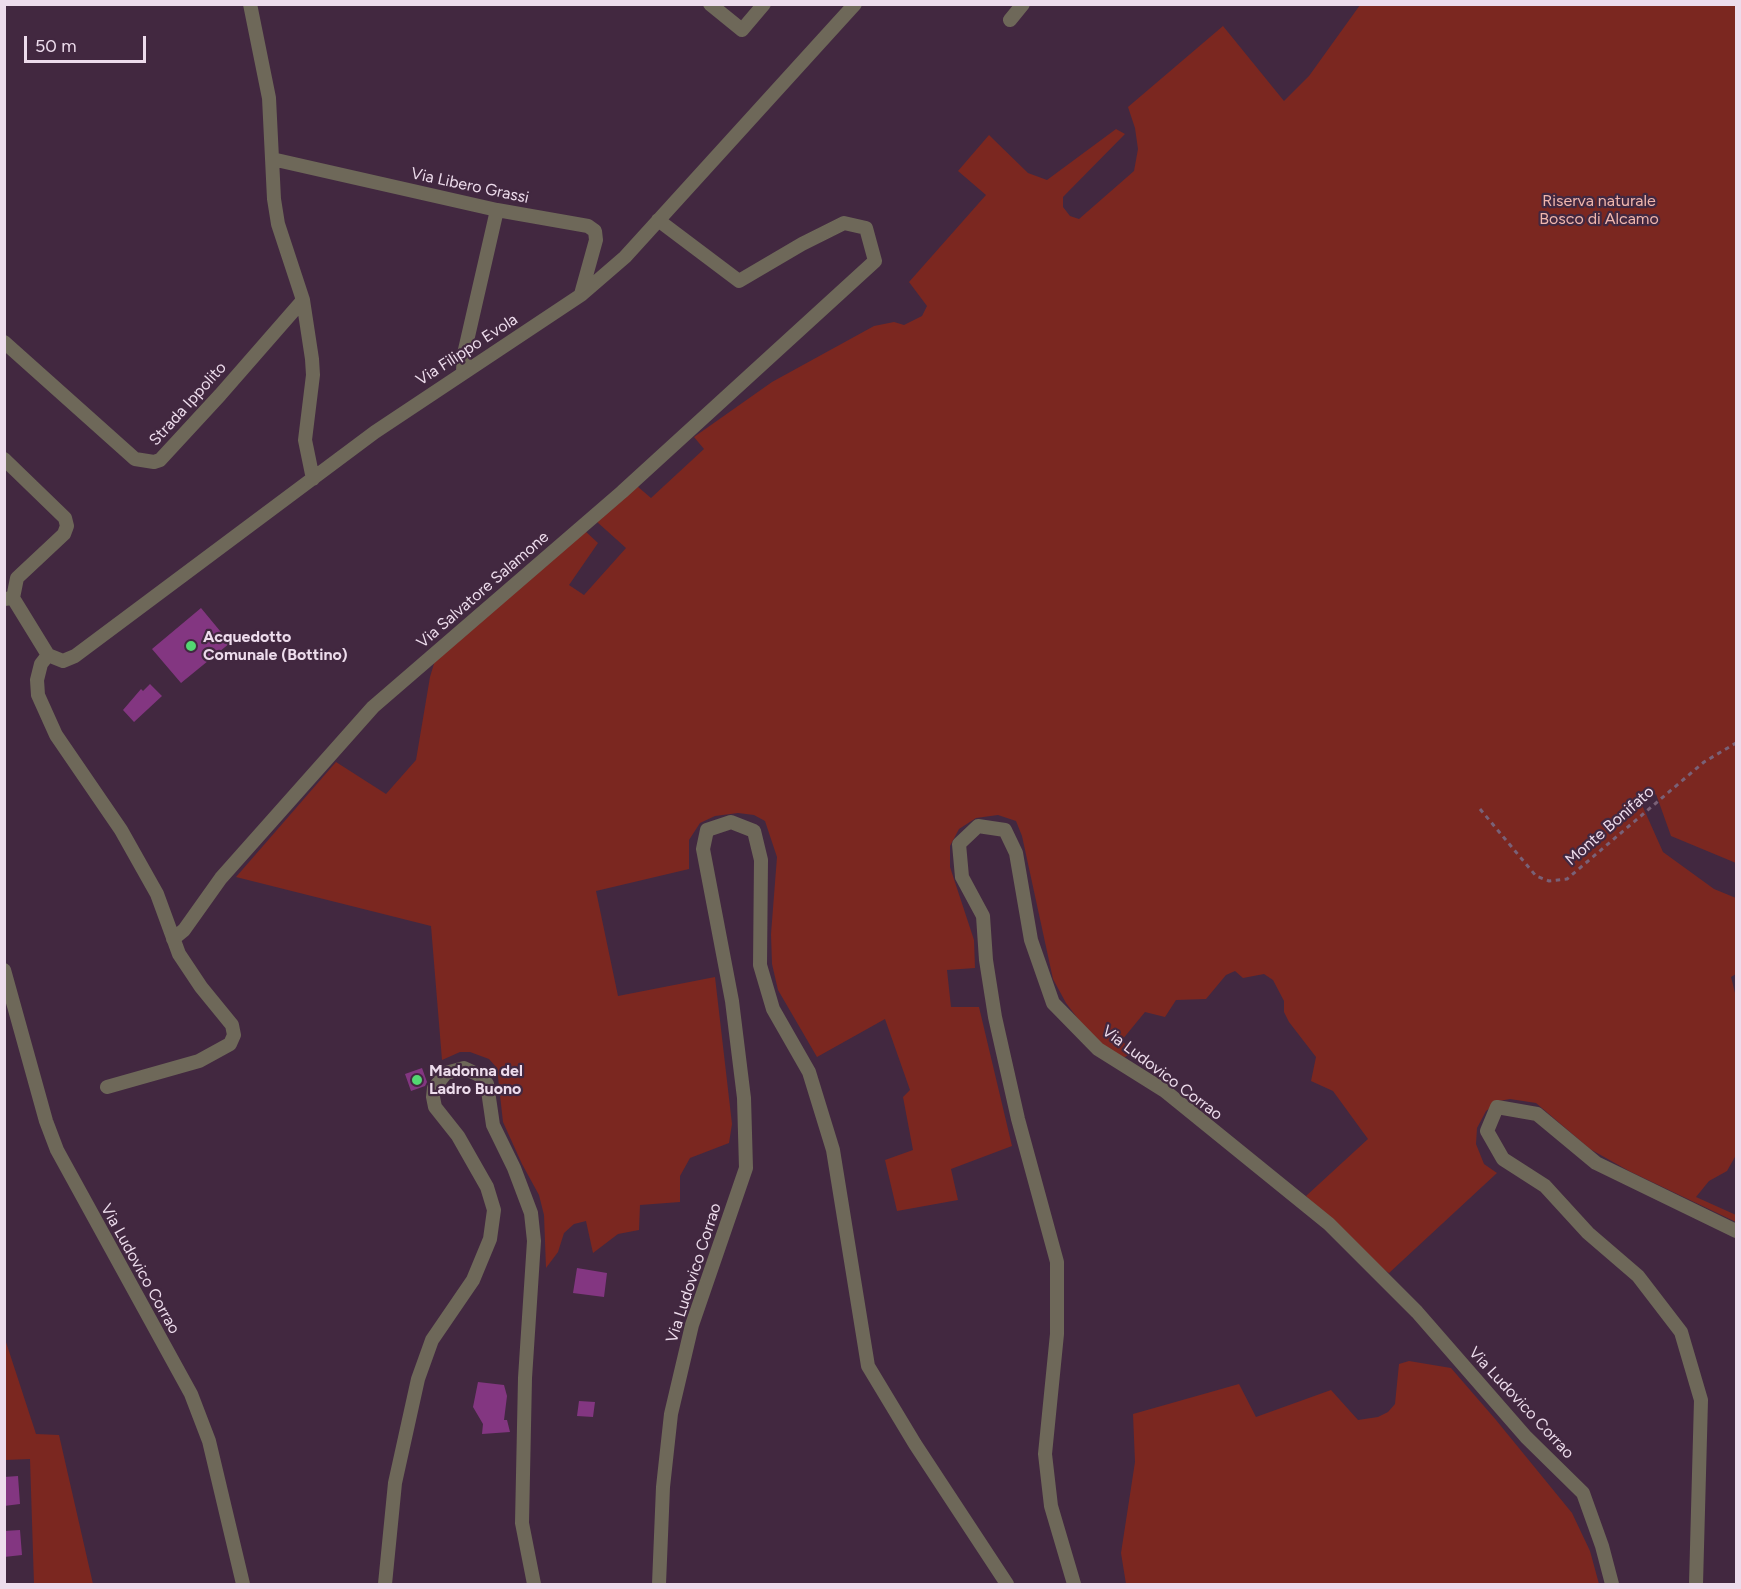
<!DOCTYPE html>
<html>
<head>
<meta charset="utf-8">
<style>
	body { margin:0 }
	#map { position:relative; width:1741px; height:1589px; overflow:hidden; background:#422840; font-family:Figtree,sans-serif }
	canvas { display:block }
	.frame { position:absolute; inset:0; border:6px solid #eddcec; pointer-events:none }
	.scale { position:absolute; left:24px; top:36px; width:122px; height:27px; box-sizing:border-box; border:3px solid #eddcec; border-top:0; padding-left:8px; font-size:18px; line-height:21px; white-space:nowrap; color:#eddcec; -webkit-text-stroke:4px #422840; paint-order:stroke }
</style>
</head>
<body>
<div id="map">
<canvas width="1741" height="1589"></canvas>
<div class="frame"></div>
<div class="scale">50 m</div>
</div>
<script>
const context = document.querySelector('canvas').getContext('2d');
context.lineJoin = 'round';
function fillPath(path, color) {
  context.fillStyle = color;
  context.fill(path, 'evenodd');
}
function toPath(rows) {
  const path = new Path2D();
  for (const r of rows) {
    path.moveTo(r[0], r[1]);
    for (let i = 2; i < r.length; i += 2) path.lineTo(r[i], r[i + 1]);
  }
  return path;
}
function strokePath(path, color, width, dash) {
  context.strokeStyle = color;
  context.lineWidth = width;
  context.lineCap = dash ? 'butt' : 'round';
  context.setLineDash(dash || []);
  context.stroke(path);
}
function write(font, color, halo, rows, align = 'center') {
  context.font = font + ' Figtree,sans-serif';
  context.lineWidth = 4.5;
  context.setLineDash([]);
  context.textBaseline = 'middle';
  context.strokeStyle = halo;
  context.fillStyle = color;
  for (const [text, x, y, turn = 0] of rows) {
    context.save();
    context.translate(x, y);
    context.rotate((+turn || 0) * Math.PI / 180);
    context.textAlign = isNaN(turn) ? turn : align;
    if (halo) context.strokeText(text, 0, 0);
    context.fillText(text, 0, 0);
    context.restore();
  }
}
const green = toPath([
	[1360,5,1736,5,1736,863,1671,836,1656,794,1642,805,1663,852,1714,889,1736,898,1736,974,1731,977,1736,997,1736,1155,1727,1171,1709,1181,1696,1197,1736,1215,1736,1222,1629,1171,1590,1149,1536,1103,1510,1099,1499,1101,1486,1111,1477,1128,1476,1144,1484,1164,1497,1173,1389,1273,1375,1264,1306,1196,1368,1139,1333,1091,1311,1081,1316,1057,1289,1022,1284,1012,1284,1001,1273,980,1264,974,1243,978,1235,971,1226,975,1206,999,1176,1000,1165,1017,1145,1012,1122,1040,1132,1053,1125,1057,1114,1055,1085,1028,1066,1003,1053,979,1022,836,1016,821,998,815,976,818,959,829,950,846,950,867,974,940,975,968,947,970,951,1007,979,1007,1012,1146,951,1169,958,1200,897,1211,885,1160,913,1150,903,1097,910,1090,885,1019,817,1057,778,990,772,964,771,934,777,857,765,821,754,815,738,813,715,816,700,823,689,840,689,869,596,891,618,996,715,977,732,1124,729,1143,690,1158,680,1176,680,1202,640,1205,639,1230,618,1234,593,1253,586,1221,574,1224,564,1233,558,1252,546,1268,544,1215,539,1195,522,1164,503,1122,497,1068,489,1059,470,1052,460,1052,442,1060,431,926,236,877,336,762,386,794,416,760,430,677,436,657,584,530,598,543,569,585,584,595,626,548,596,521,637,486,651,498,704,449,694,437,772,382,874,326,894,322,904,325,922,316,927,306,909,282,986,195,958,171,989,135,1028,173,1047,180,1116,129,1125,134,1063,197,1063,207,1070,216,1079,219,1134,171,1138,149,1135,128,1128,107,1223,26,1284,101,1309,76],
	[4,1336,36,1434,59,1435,93,1584,34,1584,30,1459,5,1460],
	[1409,1361,1451,1368,1496,1420,1572,1513,1590,1551,1599,1584,1126,1584,1121,1553,1135,1462,1133,1414,1239,1384,1256,1417,1331,1390,1358,1420,1378,1417,1388,1412,1395,1404,1399,1364]
]);
const building = toPath([
	[201,608,230,643,181,683,152,649],
	[150,684,162,696,134,722,123,710,141,689,143,691],
	[422,1068,427,1082,425,1086,411,1091,405,1074],
	[577,1268,607,1273,604,1297,573,1293],
	[478,1382,504,1385,507,1396,504,1420,507,1420,510,1432,482,1434,483,1424,473,1407],
	[579,1401,595,1402,593,1417,577,1416],
	[18,1476,20,1504,4,1506,4,1477],
	[20,1530,22,1555,4,1557,4,1531]
]);
const path = toPath([
	[1480,809,1536,876,1549,881,1567,879,1704,762,1736,743]
]);
const street = toPath([
	[250,4,269,98,274,199,278,224,303,300,312,359,313,375,305,440,313,479],
	[710,4,742,30,764,4],
	[1010,20,1023,4],
	[272,159,497,210,588,226,595,231,596,240,581,294],
	[4,342,135,459,154,462,160,460,220,395,303,300],
	[463,372,464,354,497,210],
	[4,459,65,518,67,526,64,534,17,578,13,598],
	[4,599,13,598,48,655],
	[48,655,63,661,75,656,375,432,581,295,625,257,855,4],
	[48,655,41,664,37,680,38,695,56,735,121,830,157,894,179,954,201,987,232,1025,234,1035,230,1044,199,1061,107,1087],
	[173,939,184,930,221,878,373,707,622,492,875,261,866,228,844,223,802,244,739,281,658,220],
	[4,970,46,1121,57,1150,191,1394,209,1441,243,1584],
	[385,1584,395,1483,418,1379,432,1340,473,1280,490,1239,494,1210,487,1187,458,1136,435,1107,433,1097,434,1088,446,1073,464,1068,481,1076,487,1084,493,1125,514,1168,531,1213,534,1241,525,1378,522,1523,534,1584],
	[659,1584,663,1487,671,1414,692,1325,746,1168,744,1098,732,1001,703,849,707,830,731,822,754,831,761,860,760,965,773,1009,809,1072,833,1150,868,1366,915,1444,1007,1584],
	[1074,1584,1051,1506,1045,1454,1057,1334,1057,1262,1018,1119,995,1017,986,960,983,916,962,877,959,844,978,826,1005,830,1016,853,1031,940,1053,1003,1098,1049,1165,1091,1329,1224,1417,1312,1526,1437,1583,1493,1602,1546,1612,1584],
	[1696,1584,1701,1400,1681,1332,1638,1276,1588,1233,1545,1186,1503,1159,1487,1131,1497,1107,1537,1114,1596,1163,1736,1231]
]);
const markers = [
	[191,646,6,"#53d672"],
	[417,1080,6,"#53d672"]
];
const streetNames = [
	["Via Libero Grassi",470,186,12],
	["Via Filippo Evola",467,350,-33],
	["Strada Ippolito",188,404,-48],
	["Via Salvatore Salamone",483,590,-41],
	["Monte Bonifato",1610,826,-41],
	["Via Ludovico Corrao",1162,1073,37],
	["Via Ludovico Corrao",140,1269,61],
	["Via Ludovico Corrao",694,1273,-72],
	["Via Ludovico Corrao",1521,1403,47]
];
const parkNames = [
	["Riserva naturale",1599,201],
	["Bosco di Alcamo",1599,219]
];
const poiNames = [
	["Acquedotto",203,637],
	["Comunale (Bottino)",203,655],
	["Madonna del",429,1071],
	["Ladro Buono",429,1089]
];
fillPath(green, '#7b2720');
fillPath(building, '#833681');
strokePath(path, '#796177', 3, [4.5, 4.5]);
strokePath(street, '#6e6859', 14);
for (const [x, y, r, color] of markers) {
  const dot = new Path2D();
  dot.arc(x, y, r, 0, 2 * Math.PI);
  context.fillStyle = color;
  context.fill(dot);
  strokePath(dot, '#422840', 2);
}
write('16px', '#eddcec', '#422840', streetNames);
write('16px', '#f0b6ad', '#422840', parkNames);
write('bold 16px', '#eddcec', '#422840', poiNames, 'left');
</script>
</body>
</html>
